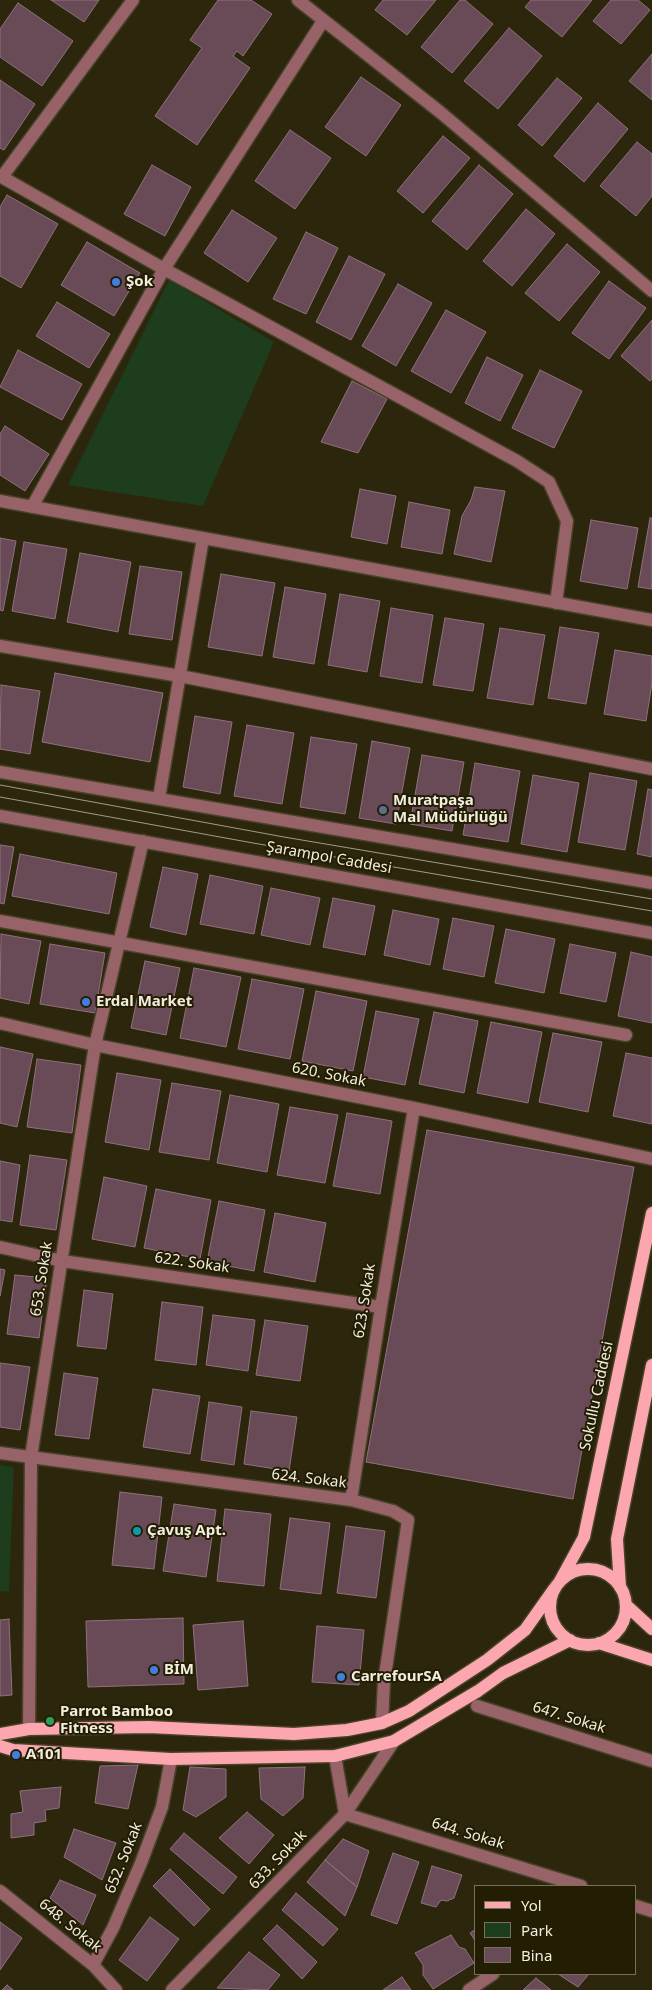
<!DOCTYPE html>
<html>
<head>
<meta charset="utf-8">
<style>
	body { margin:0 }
	#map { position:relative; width:652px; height:1990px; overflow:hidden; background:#2c260c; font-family:"Noto Sans",sans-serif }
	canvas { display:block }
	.legend { position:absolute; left:474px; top:1885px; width:162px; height:90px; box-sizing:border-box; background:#231d04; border:1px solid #75715b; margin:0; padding:6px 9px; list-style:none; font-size:15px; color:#f1eede }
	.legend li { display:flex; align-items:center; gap:10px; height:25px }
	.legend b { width:25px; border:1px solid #75715b }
</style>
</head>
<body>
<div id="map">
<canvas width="652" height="1990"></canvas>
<ul class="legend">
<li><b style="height:6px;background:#fca7b0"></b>Yol</li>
<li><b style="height:14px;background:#1d3d1c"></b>Park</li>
<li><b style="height:14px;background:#684b57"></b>Bina</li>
</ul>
</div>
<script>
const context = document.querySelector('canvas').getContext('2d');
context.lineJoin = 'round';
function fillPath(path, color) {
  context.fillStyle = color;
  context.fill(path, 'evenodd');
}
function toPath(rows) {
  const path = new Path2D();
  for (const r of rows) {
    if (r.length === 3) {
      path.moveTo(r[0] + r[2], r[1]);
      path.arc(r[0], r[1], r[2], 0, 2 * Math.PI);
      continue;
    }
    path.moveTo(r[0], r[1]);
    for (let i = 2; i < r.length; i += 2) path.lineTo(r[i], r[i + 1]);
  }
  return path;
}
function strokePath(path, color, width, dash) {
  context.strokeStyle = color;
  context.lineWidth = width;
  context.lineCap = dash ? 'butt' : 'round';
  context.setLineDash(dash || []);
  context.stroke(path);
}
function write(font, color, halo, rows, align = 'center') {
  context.font = font + ' "Noto Sans",sans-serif';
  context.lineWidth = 4;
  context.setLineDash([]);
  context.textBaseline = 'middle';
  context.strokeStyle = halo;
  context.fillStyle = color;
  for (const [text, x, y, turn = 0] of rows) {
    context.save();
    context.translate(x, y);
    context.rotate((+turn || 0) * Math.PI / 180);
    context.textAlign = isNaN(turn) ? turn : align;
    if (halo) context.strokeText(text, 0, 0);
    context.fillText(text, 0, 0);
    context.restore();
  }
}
const green = toPath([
	[169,280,274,342,203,506,68,485],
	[0,1465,14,1467,9,1592,0,1591]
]);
const building = toPath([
	[51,0,99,0,84,22,51,0],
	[218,0,251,0,272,14,243,56,237,51,233,56,250,68,197,145,155,116,202,48,190,40,218,0],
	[383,0,436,0,407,35,375,10,383,0],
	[460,0,465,0,493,24,452,73,421,47,460,0],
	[531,0,592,0,562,37,525,7,531,0],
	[611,0,638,0,650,10,621,44,593,21,611,0],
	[18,3,73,41,42,86,0,57,0,29,18,3],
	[509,28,542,56,498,109,464,81,509,28],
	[652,54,652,100,629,81,652,54],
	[361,77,401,105,366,156,325,127,361,77],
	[557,78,582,98,542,146,518,125,557,78],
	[0,80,35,104,4,150,0,148,0,80],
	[598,103,628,129,584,182,554,156,598,103],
	[290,130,331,158,295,209,255,181,290,130],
	[443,136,470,158,423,213,397,191,443,136],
	[637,142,652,154,652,196,636,216,600,186,637,142],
	[152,165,191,187,165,236,124,214,152,165],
	[479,165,513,194,467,250,432,221,479,165],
	[7,195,58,224,21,288,0,276,0,207,7,195],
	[526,209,555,234,512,286,483,261,526,209],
	[232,210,277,238,248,282,204,253,232,210],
	[306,232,338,248,306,314,273,299,306,232],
	[87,242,140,273,114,316,61,285,87,242],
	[567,244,600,272,559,321,525,293,567,244],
	[349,256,385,274,351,340,316,322,349,256],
	[609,281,646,308,609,359,572,333,609,281],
	[398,284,432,303,396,366,362,346,398,284],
	[57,302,110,334,89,368,36,336,57,302],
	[446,310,486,332,451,393,411,371,446,310],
	[652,320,652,379,650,381,621,356,652,320],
	[18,350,82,384,62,420,0,387,18,350],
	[487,357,523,375,500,421,465,403,487,357],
	[540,370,582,391,554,448,512,428,540,370],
	[352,381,387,399,358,453,321,442,352,381],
	[5,426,49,454,25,491,0,475,0,434,5,426],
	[475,487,505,491,491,562,454,554,462,516,471,500,475,487],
	[360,489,396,496,387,544,351,537,360,489],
	[409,502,450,510,442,554,401,547,409,502],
	[650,518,652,518,652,589,638,587,650,518],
	[591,520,638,528,627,589,580,581,591,520],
	[0,538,16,541,3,611,0,610,0,538],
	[24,542,67,549,55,619,12,611,24,542],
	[80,553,131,562,118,632,67,622,80,553],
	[140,566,182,572,172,640,129,634,140,566],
	[221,574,275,583,262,656,208,647,221,574],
	[285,587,326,594,314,664,273,657,285,587],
	[340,594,380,601,367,672,328,665,340,594],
	[391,608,433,615,422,683,380,676,391,608],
	[445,618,484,624,473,691,433,685,445,618],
	[560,627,599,633,586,704,548,698,560,627],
	[500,628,545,635,533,705,487,698,500,628],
	[615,650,652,656,652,683,646,721,604,714,615,650],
	[55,673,163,693,150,762,42,742,55,673],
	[1,685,40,691,30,754,0,749,1,685],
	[195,716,232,722,220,794,183,787,195,716],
	[247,725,294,733,282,804,234,796,247,725],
	[311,737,357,744,345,814,300,807,311,737],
	[372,741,410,748,396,824,359,818,372,741],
	[422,755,464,762,452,831,410,824,422,755],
	[475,763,520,771,508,842,463,835,475,763],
	[590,773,637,781,625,850,578,842,590,773],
	[533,775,579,783,567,852,521,844,533,775],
	[648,789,652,790,652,857,637,854,648,789],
	[0,845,14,847,4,904,0,903,0,845],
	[20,854,117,873,109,914,12,896,20,854],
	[163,867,198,874,186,935,150,927,163,867],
	[210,875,263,886,254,934,200,924,210,875],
	[271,888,320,898,310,945,261,935,271,888],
	[333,898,375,906,365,955,323,947,333,898],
	[393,910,439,919,430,965,384,955,393,910],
	[453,918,494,926,484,977,443,969,453,918],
	[506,929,555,939,544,993,495,983,506,929],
	[1,934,41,941,29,1004,0,998,1,934],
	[50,944,105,953,95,1013,40,1004,50,944],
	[570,944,616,953,606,1002,560,993,570,944],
	[631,952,652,957,652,1023,618,1016,631,952],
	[145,961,180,968,166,1035,131,1028,145,961],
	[194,968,241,977,226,1047,180,1038,194,968],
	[252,979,304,989,290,1059,238,1049,252,979],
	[316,991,367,1001,353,1071,302,1061,316,991],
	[376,1011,419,1019,405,1085,363,1077,376,1011],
	[434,1012,478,1021,464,1093,419,1084,434,1012],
	[491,1022,542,1032,528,1103,477,1093,491,1022],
	[553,1033,602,1042,588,1112,539,1102,553,1033],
	[0,1047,33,1054,17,1127,0,1123,0,1047],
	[626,1053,652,1058,652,1124,613,1116,626,1053],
	[37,1059,81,1065,72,1133,27,1127,37,1059],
	[117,1073,161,1080,149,1150,105,1142,117,1073],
	[172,1083,221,1091,209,1160,159,1152,172,1083],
	[230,1095,279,1104,267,1172,217,1163,230,1095],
	[290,1107,338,1115,325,1183,277,1175,290,1107],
	[347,1113,392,1121,380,1194,333,1186,347,1113],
	[427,1130,634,1167,573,1499,366,1462,427,1130],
	[30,1155,67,1160,56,1230,20,1225,30,1155],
	[0,1161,20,1165,12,1222,0,1220,0,1161],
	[104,1177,147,1186,135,1247,92,1239,104,1177],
	[156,1189,211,1200,200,1259,144,1248,156,1189],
	[219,1201,265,1210,254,1271,207,1262,219,1201],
	[275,1213,326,1223,315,1282,264,1272,275,1213],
	[0,1269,5,1270,0,1296,0,1269],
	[15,1275,47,1278,39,1338,7,1334,15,1275],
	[84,1290,113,1294,106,1349,77,1346,84,1290],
	[162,1302,203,1307,196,1365,155,1360,162,1302],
	[213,1315,255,1320,248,1371,206,1365,213,1315],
	[265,1320,308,1326,300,1381,256,1375,265,1320],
	[0,1363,30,1367,20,1430,0,1427,0,1363],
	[64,1373,98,1378,89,1439,55,1435,64,1373],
	[153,1389,200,1396,190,1454,143,1447,153,1389],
	[209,1402,242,1407,234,1465,201,1460,209,1402],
	[251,1411,297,1417,289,1471,244,1464,251,1411],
	[120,1492,162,1497,154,1569,112,1565,120,1492],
	[174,1504,216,1510,206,1577,163,1571,174,1504],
	[225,1509,271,1514,264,1586,217,1581,225,1509],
	[290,1518,330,1523,321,1594,280,1589,290,1518],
	[346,1526,385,1531,376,1598,337,1593,346,1526],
	[183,1618,184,1684,88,1687,86,1621,183,1618],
	[9,1619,12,1695,0,1696,0,1620,9,1619],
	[243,1621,248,1686,198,1690,193,1625,243,1621],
	[317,1626,364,1630,359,1685,312,1682,317,1626],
	[138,1765,128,1809,95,1803,100,1766,138,1765],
	[190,1767,226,1769,226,1797,196,1817,183,1810,190,1767],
	[305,1767,303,1798,283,1816,261,1799,259,1768,305,1767],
	[61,1787,59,1808,45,1810,46,1821,34,1823,34,1835,11,1838,11,1814,23,1812,20,1791,61,1787],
	[247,1812,274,1835,249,1864,219,1838,247,1812],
	[74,1829,116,1843,102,1880,64,1857,74,1829],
	[184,1833,237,1877,223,1894,170,1849,184,1833],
	[343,1839,369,1851,357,1887,325,1860,343,1839],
	[393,1853,419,1862,397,1924,371,1915,393,1853],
	[325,1860,357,1887,345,1916,307,1882,325,1860],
	[432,1866,462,1875,454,1898,447,1901,441,1900,436,1907,421,1903,432,1866],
	[170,1869,210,1909,194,1926,153,1886,170,1869],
	[60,1880,96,1895,83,1925,50,1898,60,1880],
	[296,1893,338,1929,323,1946,282,1910,296,1893],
	[150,1917,179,1939,147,1981,119,1960,150,1917],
	[0,1922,22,1938,0,1970,0,1922],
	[277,1925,317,1962,302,1979,263,1939,277,1925],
	[476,1929,476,1942,470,1933,476,1929],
	[451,1935,459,1947,465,1949,474,1963,433,1989,423,1975,423,1965,415,1953,451,1935],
	[249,1952,280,1975,268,1990,217,1988,249,1952],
	[558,1974,589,1974,578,1987,558,1974],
	[402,1977,411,1990,383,1990,402,1977],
	[536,1978,551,1990,523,1990,536,1978],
	[7,1985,13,1990,2,1990,7,1985]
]);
const minor = toPath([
	[298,0,440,112,652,291],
	[0,176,164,269,517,461,549,482,567,521,556,603],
	[2,177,133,0],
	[0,501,652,620],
	[32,507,164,269,323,21],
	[0,646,180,676,652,769],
	[0,772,652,883],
	[159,798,203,538],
	[0,816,652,933],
	[0,921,626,1035],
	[0,1023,95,1045,414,1108,652,1159],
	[0,1247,62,1261,381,1307],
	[0,1453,351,1500,393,1511,408,1520,384,1682,382,1723],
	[351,1500,381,1307,414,1108],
	[477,1706,652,1761],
	[29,1729,31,1457,95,1045,143,841],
	[335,1756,345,1814,581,1886],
	[0,1891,93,1965,116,1990],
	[636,1906,652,1911],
	[93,1965,113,1928,141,1863,162,1807,171,1759],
	[172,1990,345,1814,394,1741],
	[469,1990,493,1974]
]);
const major = toPath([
	[588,1607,38],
	[560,1581,584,1537,652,1213],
	[620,1587,617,1539,652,1365],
	[626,1605,652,1629],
	[599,1643,652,1660],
	[0,1734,29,1729,149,1727,294,1734,347,1730,382,1723,409,1711,487,1660,525,1630,554,1589],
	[0,1746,13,1750,171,1759,335,1756,394,1741,478,1691,503,1673,570,1640]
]);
const tram = toPath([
	[0,785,284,837,652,899],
	[0,797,253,843,652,911]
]);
const markers = [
	[116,282,5,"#3f7fe0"],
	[383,810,5,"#5c6f8a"],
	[86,1002,5,"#3f7fe0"],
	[137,1531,5,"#0f9aa8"],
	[154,1670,5,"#3f7fe0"],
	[341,1677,5,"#3f7fe0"],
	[50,1721,5,"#2e9e5b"],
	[16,1755,5,"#3f7fe0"]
];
const poiNames = [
	["Şok",126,282],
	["Muratpaşa",393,801],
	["Mal Müdürlüğü",393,818],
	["Erdal Market",96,1002],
	["Çavuş Apt.",147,1531],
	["BİM",164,1670],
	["CarrefourSA",351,1677],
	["Parrot Bamboo",60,1712],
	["Fitness",60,1729],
	["A101",26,1755]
];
const streetNames = [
	["Şarampol Caddesi",329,858,10],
	["620. Sokak",329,1075,11],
	["622. Sokak",192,1263,8],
	["653. Sokak",42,1279,-81],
	["623. Sokak",365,1301,-81],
	["Sokullu Caddesi",597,1396,-78],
	["624. Sokak",309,1479,7],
	["647. Sokak",569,1718,17],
	["644. Sokak",468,1834,17],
	["652. Sokak",124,1858,-68],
	["633. Sokak",278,1860,-46],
	["648. Sokak",70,1926,39]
];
fillPath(green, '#1d3d1c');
fillPath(building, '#684b57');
strokePath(building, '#8f717c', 1);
strokePath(minor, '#484229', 15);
strokePath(major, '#484229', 15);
strokePath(minor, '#976369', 12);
strokePath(major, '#fca7b0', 12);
strokePath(tram, '#a19c88', 1);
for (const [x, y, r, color] of markers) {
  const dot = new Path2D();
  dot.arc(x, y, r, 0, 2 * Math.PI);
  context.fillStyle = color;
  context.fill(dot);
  strokePath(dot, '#231d04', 2);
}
write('bold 15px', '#f1eede', '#231d04', poiNames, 'left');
write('15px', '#f1eede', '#231d04', streetNames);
</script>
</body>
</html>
